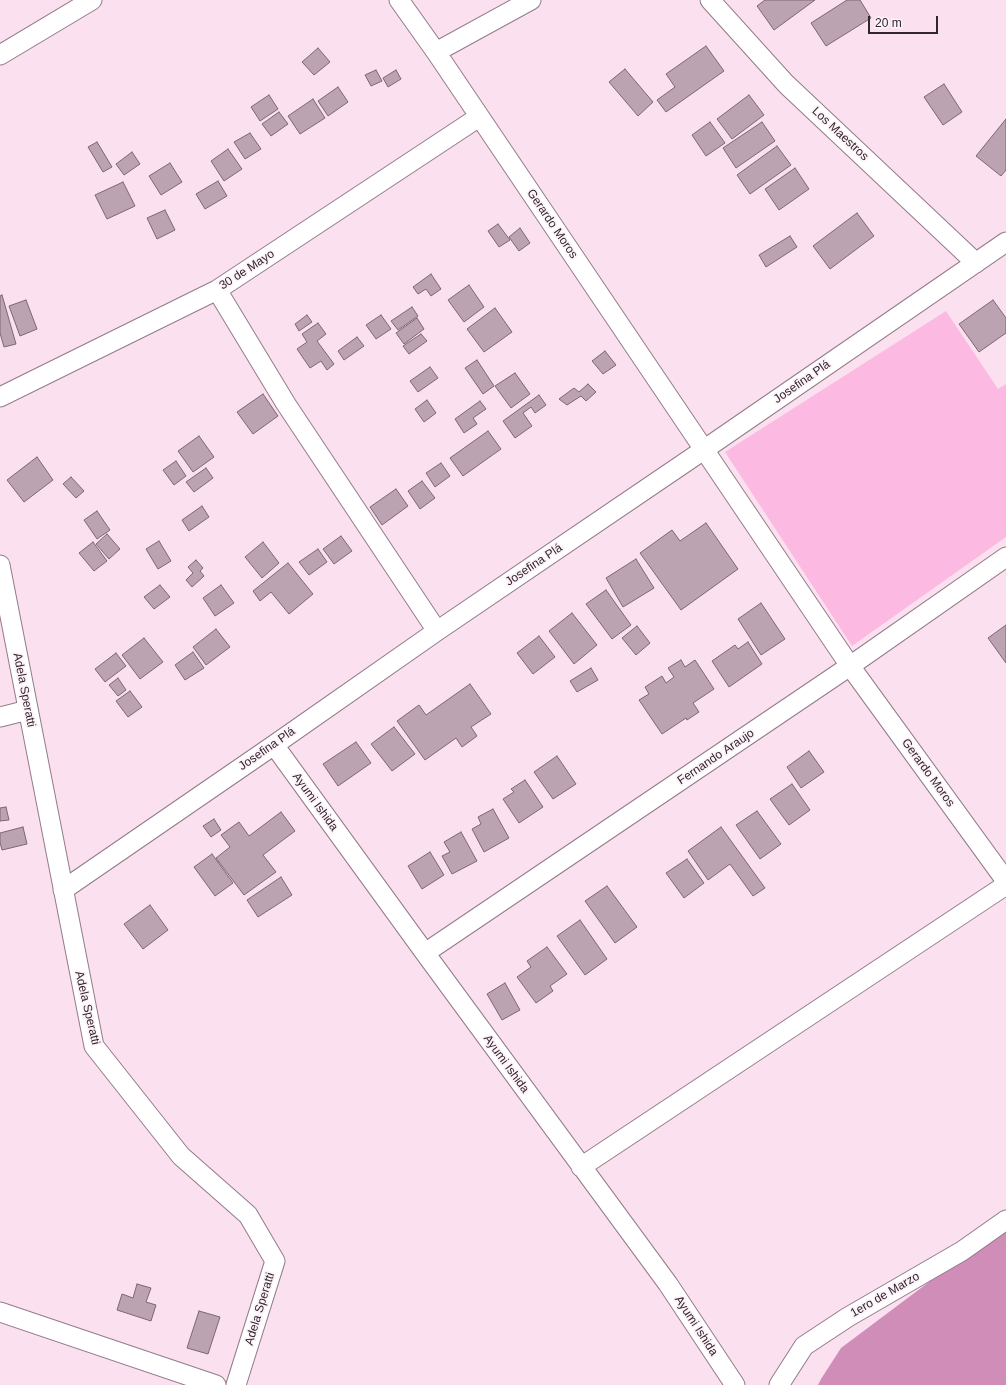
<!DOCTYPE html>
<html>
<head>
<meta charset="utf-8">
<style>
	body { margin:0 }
	#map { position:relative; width:1006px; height:1385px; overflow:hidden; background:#fbe0f0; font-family:Helvetica,sans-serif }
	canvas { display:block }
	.scale { position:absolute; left:868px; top:16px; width:70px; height:18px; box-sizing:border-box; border:2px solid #2f252b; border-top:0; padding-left:5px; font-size:12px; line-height:14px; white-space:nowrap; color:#2f252b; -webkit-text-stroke:3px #fdf2f9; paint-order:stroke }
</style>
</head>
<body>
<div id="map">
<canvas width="1006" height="1385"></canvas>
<div class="scale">20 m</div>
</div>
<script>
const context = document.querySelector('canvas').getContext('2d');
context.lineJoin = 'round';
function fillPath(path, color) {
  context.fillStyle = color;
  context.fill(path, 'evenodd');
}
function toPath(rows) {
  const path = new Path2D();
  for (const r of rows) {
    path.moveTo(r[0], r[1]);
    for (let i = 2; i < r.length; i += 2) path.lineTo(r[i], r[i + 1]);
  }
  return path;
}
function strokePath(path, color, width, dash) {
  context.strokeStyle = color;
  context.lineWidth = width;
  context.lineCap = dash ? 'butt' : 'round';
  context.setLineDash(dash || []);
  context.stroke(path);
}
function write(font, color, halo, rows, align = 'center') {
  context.font = font + ' Helvetica,sans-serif';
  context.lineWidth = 3.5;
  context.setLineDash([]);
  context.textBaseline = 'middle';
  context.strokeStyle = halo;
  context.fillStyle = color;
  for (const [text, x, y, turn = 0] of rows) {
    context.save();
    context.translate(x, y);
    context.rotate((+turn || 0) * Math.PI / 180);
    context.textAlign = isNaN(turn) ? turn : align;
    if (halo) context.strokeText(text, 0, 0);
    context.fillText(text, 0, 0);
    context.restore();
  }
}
const green = toPath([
	[946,311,998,389,1006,384,1006,537,852,646,725,452]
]);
const forest = toPath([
	[1006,1232,1006,1385,818,1385,821,1379,841,1348,965,1255]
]);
const building = toPath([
	[765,0,815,0,774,30,757,6,765,0],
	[847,0,860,0,871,18,826,46,811,23,847,0],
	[706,46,724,71,666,112,657,100,675,87,666,74,706,46],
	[318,48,330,62,314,75,302,62,318,48],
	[625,69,653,102,638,116,609,82,625,69],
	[376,70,382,81,371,86,365,75,376,70],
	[396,70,401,79,388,87,383,78,396,70],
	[944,84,962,112,943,125,924,97,944,84],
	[338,87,348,102,328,116,318,101,338,87],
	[269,95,278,109,260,121,251,107,269,95],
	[749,95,764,115,732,139,717,119,749,95],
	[313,99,325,118,300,134,288,116,313,99],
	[279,112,288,124,271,136,262,124,279,112],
	[1006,119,1006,170,1001,176,976,156,1006,119],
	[710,122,725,143,706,156,692,135,710,122],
	[762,122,775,141,736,168,723,148,762,122],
	[250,133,261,149,245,159,234,142,250,133],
	[97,142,112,167,103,172,88,147,97,142],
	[777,146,791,165,750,194,737,175,777,146],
	[228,149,242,169,224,181,211,161,228,149],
	[132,152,140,164,124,175,116,164,132,152],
	[170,163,182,182,161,195,149,176,170,163],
	[795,168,809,189,779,210,765,189,795,168],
	[218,181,227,196,205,209,196,194,218,181],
	[123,182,135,206,107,219,95,195,123,182],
	[165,210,175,230,157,239,147,218,165,210],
	[857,213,874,236,830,269,813,246,857,213],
	[498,224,510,240,499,247,488,231,498,224],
	[520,228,530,243,519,251,509,237,520,228],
	[790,236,797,247,766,267,759,255,790,236],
	[431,274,441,289,431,296,426,289,418,294,413,287,431,274],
	[469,285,484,307,464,322,448,300,469,285],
	[2,295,16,344,4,347,0,333,0,296,2,295],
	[26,300,37,329,20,336,9,306,26,300],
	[993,300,1006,318,1006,333,979,352,959,324,993,300],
	[412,307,418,316,398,330,391,321,412,307],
	[495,308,512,332,484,352,467,329,495,308],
	[307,315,312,322,299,331,295,324,307,315],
	[381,315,391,329,376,339,366,325,381,315],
	[417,318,424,329,404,344,396,333,417,318],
	[318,323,326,334,317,341,334,364,327,370,321,361,310,368,297,349,307,342,302,334,318,323],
	[421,334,427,341,409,354,403,346,421,334],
	[357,337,364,346,344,360,338,351,357,337],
	[605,351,616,365,603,374,592,361,605,351],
	[477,360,494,386,483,394,465,368,477,360],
	[430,367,438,378,418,392,410,381,430,367],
	[515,373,530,394,511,408,495,386,515,373],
	[588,384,596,392,586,401,581,396,567,405,559,399,574,388,579,392,588,384],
	[263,394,278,416,253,434,237,412,263,394],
	[539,395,546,405,535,413,531,407,523,413,532,426,515,438,503,421,539,395],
	[427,400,436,413,424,422,415,409,427,400],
	[480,401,486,409,473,418,477,424,464,433,455,419,480,401],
	[488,431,501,449,463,476,450,458,488,431],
	[199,436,214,457,193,472,178,451,199,436],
	[37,457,53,480,24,502,7,480,37,457],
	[176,461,186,476,174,485,163,470,176,461],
	[441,463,450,476,435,487,426,473,441,463],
	[206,468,213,478,194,492,186,482,206,468],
	[71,477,84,491,76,498,63,484,71,477],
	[422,481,435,498,420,509,408,491,422,481],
	[396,489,408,506,382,525,370,507,396,489],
	[202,506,209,517,189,531,182,520,202,506],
	[97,511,110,530,97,539,84,520,97,511],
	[706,523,738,569,681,610,640,553,672,530,680,541,706,523],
	[107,534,120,549,109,559,96,544,107,534],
	[341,536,352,551,334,564,323,549,341,536],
	[159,541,171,561,158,569,146,549,159,541],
	[93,542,107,561,94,571,79,553,93,542],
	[263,542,279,563,262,578,245,557,263,542],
	[318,549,327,562,309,575,299,562,318,549],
	[636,559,654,588,623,607,606,578,636,559],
	[196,560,203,568,200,571,204,576,192,587,186,580,193,573,188,567,196,560],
	[288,563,313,594,289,614,271,592,260,601,253,591,288,563],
	[160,585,170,597,154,609,144,597,160,585],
	[221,585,234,603,215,616,203,598,221,585],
	[606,590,631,625,612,639,586,604,606,590],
	[761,603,785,639,761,655,738,619,761,603],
	[572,613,597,645,574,664,549,631,572,613],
	[1006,625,1006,663,988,638,1006,625],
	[637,626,650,643,636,655,622,638,637,626],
	[216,629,230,647,206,665,193,647,216,629],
	[539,636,555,657,533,674,517,653,539,636],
	[144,638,163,662,140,679,122,655,144,638],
	[748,642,762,664,729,687,712,661,735,645,738,649,748,642],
	[193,652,204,668,185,680,175,665,193,652],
	[116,653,126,666,105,682,95,669,116,653],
	[681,660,685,667,695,660,714,689,693,703,699,712,687,720,686,718,662,734,639,700,649,694,645,687,662,676,666,683,674,677,668,668,681,660],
	[591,668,598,680,577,692,570,681,591,668],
	[118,678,126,690,118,696,109,685,118,678],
	[470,684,491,714,471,727,477,736,462,747,456,738,425,760,397,721,419,705,426,715,470,684],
	[130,691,142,707,128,717,116,701,130,691],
	[394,727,415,754,392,771,371,744,394,727],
	[356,742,371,763,338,786,323,764,356,742],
	[809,751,824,772,801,788,787,767,809,751],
	[557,756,576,784,553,799,534,772,557,756],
	[525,780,543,807,519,823,503,799,514,792,511,789,525,780],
	[792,784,810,810,789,825,770,799,792,784],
	[6,807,9,820,0,821,0,808,6,807],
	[493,809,509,838,484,852,472,829,481,824,478,817,493,809],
	[757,811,781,844,760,859,736,825,757,811],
	[281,812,295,831,263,855,276,872,244,895,216,858,230,847,221,835,239,822,249,836,281,812],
	[214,819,221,830,211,837,203,826,214,819],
	[23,827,27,844,2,850,0,842,0,833,23,827],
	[721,827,765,888,753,896,730,864,708,880,688,851,721,827],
	[461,832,477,861,452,874,442,856,450,852,444,842,461,832],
	[430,852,444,875,422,889,408,866,430,852],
	[212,854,233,883,215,896,194,867,212,854],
	[687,859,704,883,684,898,666,873,687,859],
	[281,877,292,895,258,917,247,900,281,877],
	[607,886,637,927,615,943,585,901,607,886],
	[150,905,168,930,143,949,124,924,150,905],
	[580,920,607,959,585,975,557,936,580,920],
	[547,947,567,974,550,986,553,991,536,1003,517,977,531,967,527,961,547,947],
	[505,983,520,1010,502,1020,487,994,505,983],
	[137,1284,151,1288,146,1302,156,1305,151,1321,117,1310,122,1294,133,1298,137,1284],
	[199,1311,220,1317,208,1354,187,1348,199,1311]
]);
const street = toPath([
	[399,0,436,52,850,666,1006,881],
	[710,0,786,84,976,263],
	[436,52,531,0],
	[0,55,92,0],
	[217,290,286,404,437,631],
	[0,397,217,290,479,117],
	[0,565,94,1046,181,1156,248,1215,275,1261,236,1385],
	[0,717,28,710],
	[274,745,425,953,668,1284,735,1385],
	[63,890,274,745,437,631,705,449,1006,242],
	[425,953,850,666,1006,557],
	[581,1167,1006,885],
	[0,1312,216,1385],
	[779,1385,804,1346,848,1317,962,1251,1006,1220]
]);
const streetNames = [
	["Los Maestros",840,134,43],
	["Gerardo Moros",552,224,56],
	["30 de Mayo",247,270,-33],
	["Josefina Plá",802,382,-35],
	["Josefina Plá",534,565,-34],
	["Adela Speratti",24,690,79],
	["Josefina Plá",267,749,-35],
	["Fernando Araujo",716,757,-34],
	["Gerardo Moros",928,773,54],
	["Ayumi Ishida",315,802,54],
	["Adela Speratti",87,1008,77],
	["Ayumi Ishida",506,1064,54],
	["1ero de Marzo",885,1295,-30],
	["Adela Speratti",260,1309,-73],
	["Ayumi Ishida",696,1326,57]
];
fillPath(green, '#fcbae3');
fillPath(forest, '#cf8db7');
fillPath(building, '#bca3b2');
strokePath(building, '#7d6674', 1);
strokePath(street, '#937b8a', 21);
strokePath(street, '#fff', 19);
write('12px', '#2f252b', '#fdf2f9', streetNames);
</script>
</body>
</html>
